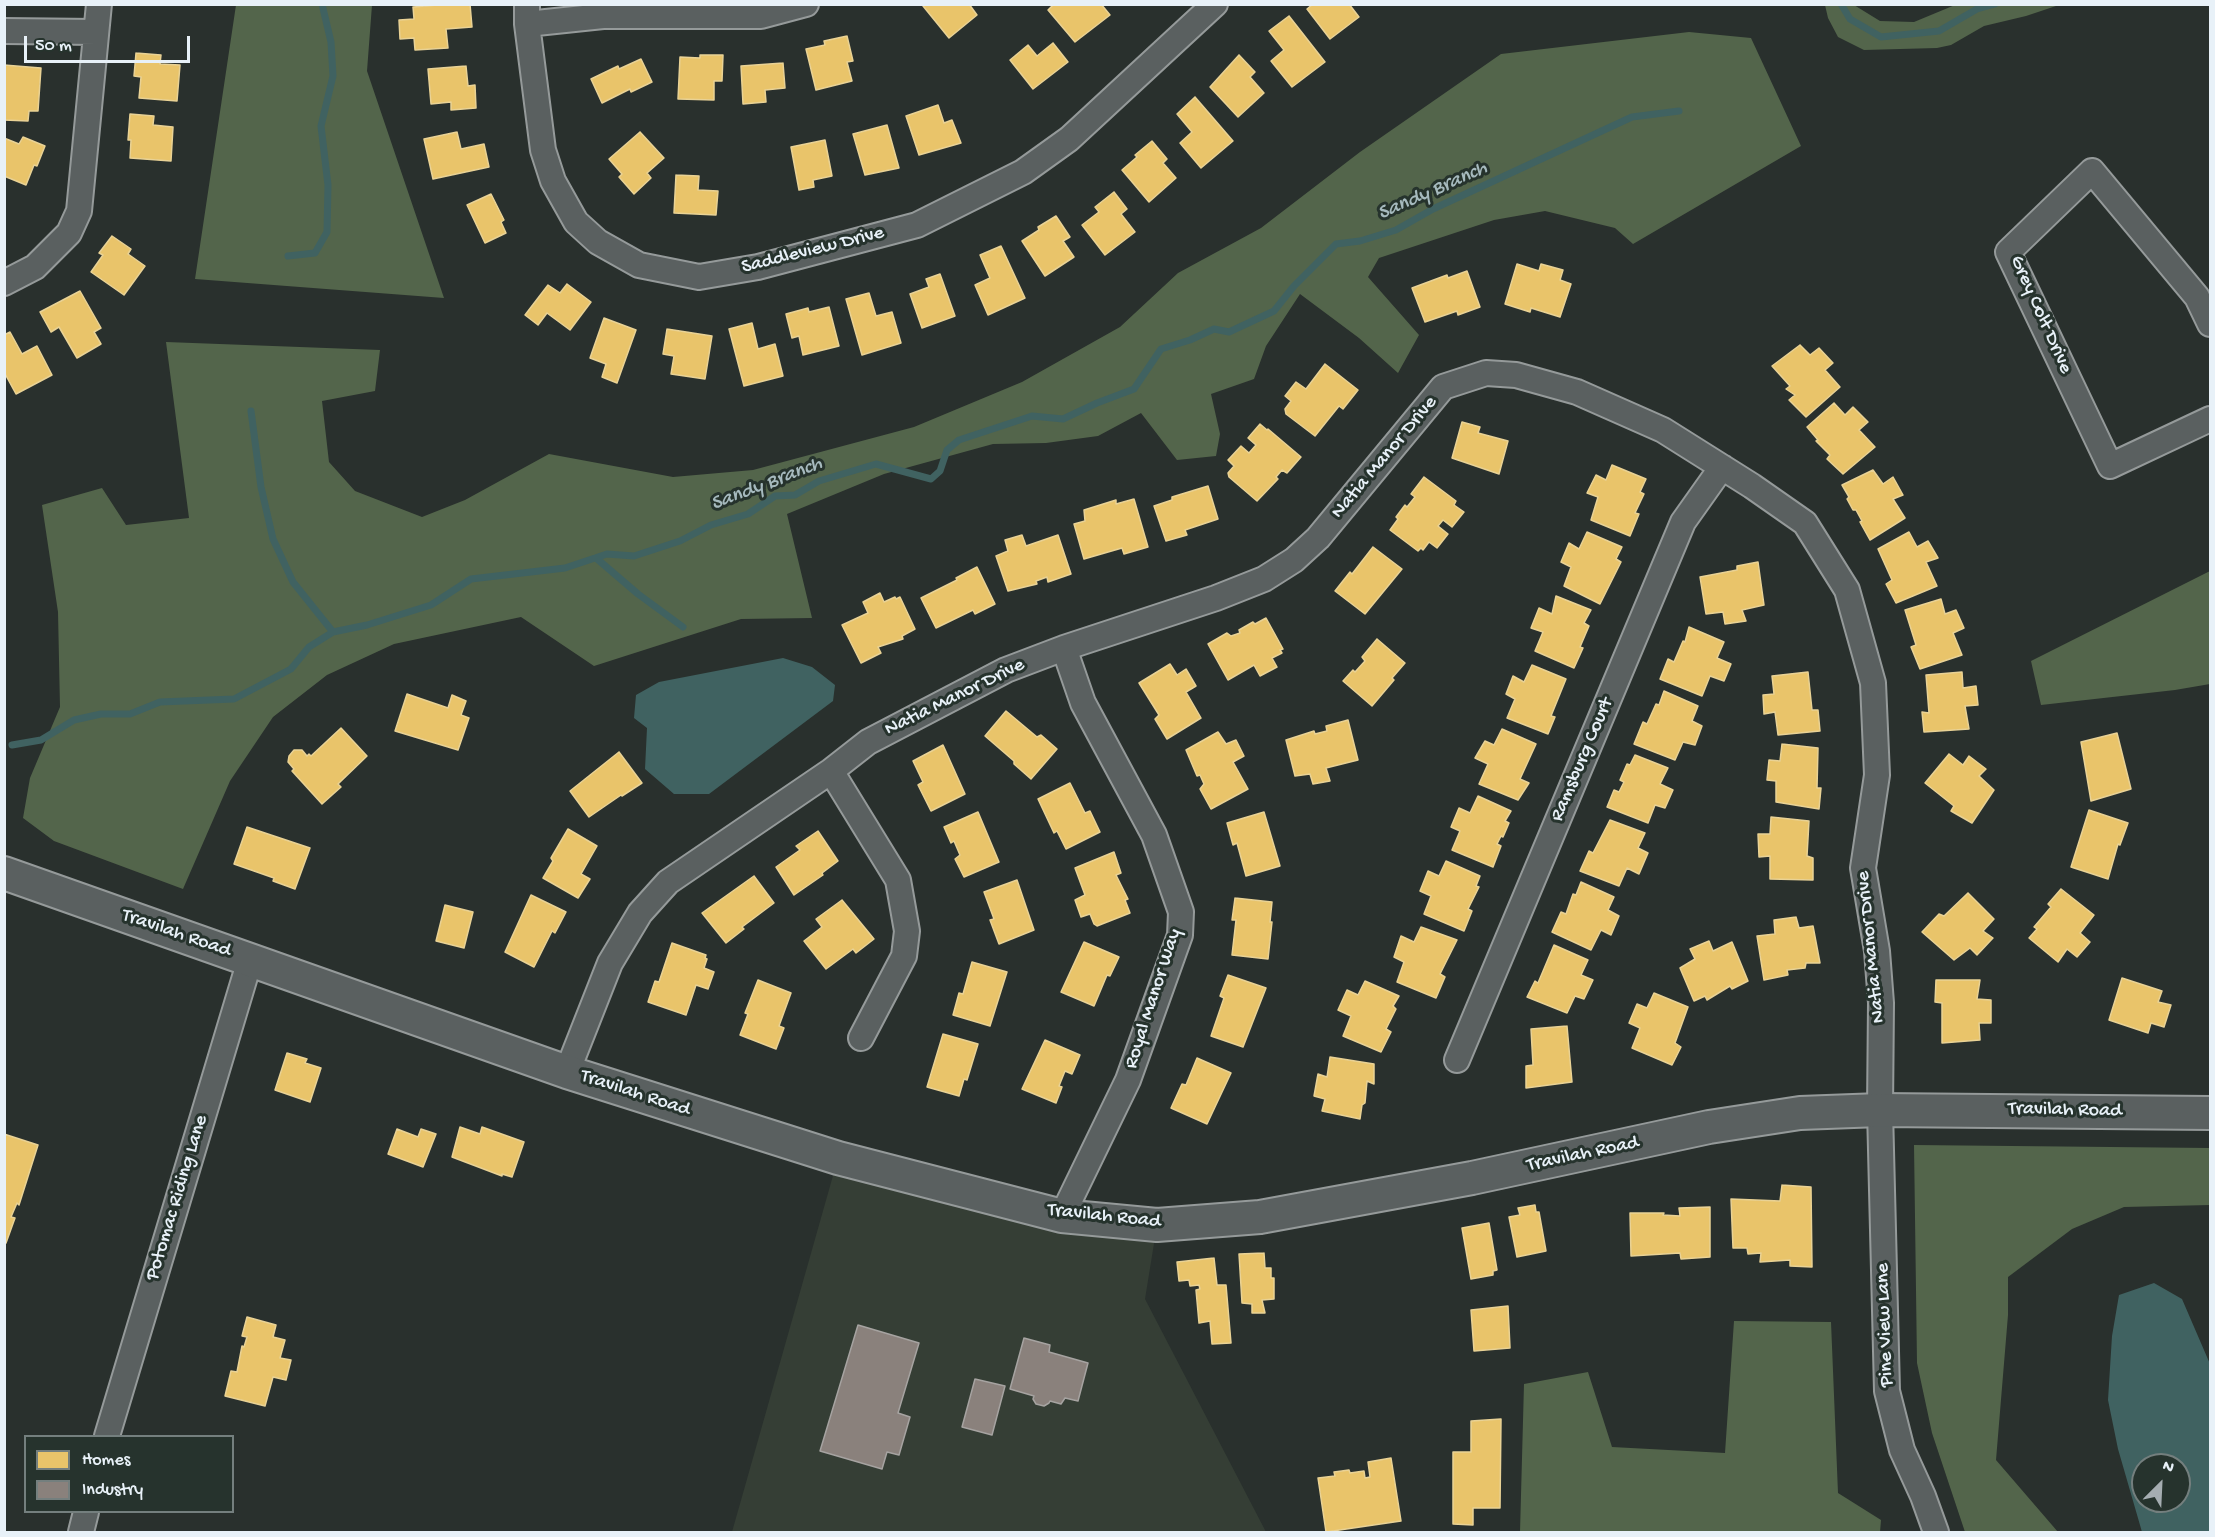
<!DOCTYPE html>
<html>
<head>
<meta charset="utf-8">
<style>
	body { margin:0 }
	#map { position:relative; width:2215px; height:1537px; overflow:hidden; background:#29302d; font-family:"Gochi Hand",sans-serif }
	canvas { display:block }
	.frame { position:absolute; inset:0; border:6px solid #e8f1f8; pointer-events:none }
	.legend { position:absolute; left:24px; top:1435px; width:210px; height:78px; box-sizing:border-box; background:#26332d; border:2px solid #747f7e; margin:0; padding:8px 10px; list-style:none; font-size:18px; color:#e8f1f8 }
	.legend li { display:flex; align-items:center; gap:12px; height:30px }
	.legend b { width:30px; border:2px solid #747f7e }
	.north { position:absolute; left:2131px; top:1453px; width:60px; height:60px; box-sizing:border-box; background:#26332d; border:2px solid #747f7e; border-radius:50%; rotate:24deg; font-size:16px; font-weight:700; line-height:24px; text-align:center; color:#e8f1f8 }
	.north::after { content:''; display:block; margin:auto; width:21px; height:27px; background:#a5adb1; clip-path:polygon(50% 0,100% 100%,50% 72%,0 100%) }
	.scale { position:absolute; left:24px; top:36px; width:166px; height:27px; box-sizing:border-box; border:3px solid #e8f1f8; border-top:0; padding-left:8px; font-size:18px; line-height:21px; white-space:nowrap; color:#e8f1f8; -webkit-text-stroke:4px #26332d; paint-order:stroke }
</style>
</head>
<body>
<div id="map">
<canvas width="2215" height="1537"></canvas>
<div class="frame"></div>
<ul class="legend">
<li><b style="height:16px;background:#e9c46a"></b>Homes</li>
<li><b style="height:16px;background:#8a817c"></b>Industry</li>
</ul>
<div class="north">N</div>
<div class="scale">50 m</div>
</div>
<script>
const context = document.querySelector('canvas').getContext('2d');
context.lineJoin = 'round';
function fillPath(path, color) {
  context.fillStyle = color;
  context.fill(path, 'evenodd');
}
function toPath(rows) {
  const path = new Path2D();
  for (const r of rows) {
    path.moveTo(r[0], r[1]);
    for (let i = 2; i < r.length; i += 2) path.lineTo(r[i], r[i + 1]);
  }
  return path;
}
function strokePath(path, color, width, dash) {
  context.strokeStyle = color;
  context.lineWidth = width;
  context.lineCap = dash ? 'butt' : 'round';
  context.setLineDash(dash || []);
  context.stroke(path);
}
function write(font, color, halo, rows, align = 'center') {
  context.font = font + ' "Gochi Hand",sans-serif';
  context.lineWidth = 6;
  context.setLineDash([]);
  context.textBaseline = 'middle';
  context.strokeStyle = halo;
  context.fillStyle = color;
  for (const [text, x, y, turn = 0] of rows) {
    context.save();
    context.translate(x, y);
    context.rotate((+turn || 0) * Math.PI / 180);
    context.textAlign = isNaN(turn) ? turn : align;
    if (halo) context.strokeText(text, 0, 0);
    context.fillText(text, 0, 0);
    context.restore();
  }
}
const built = toPath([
	[838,1158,1157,1225,1145,1299,1266,1532,732,1532]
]);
const green = toPath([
	[236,5,372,5,367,71,444,298,195,279],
	[1825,5,1854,5,1880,21,1914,22,1955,5,2059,5,2026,16,1984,26,1951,45,1937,48,1864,50,1838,37,1828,18],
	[1689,32,1751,38,1801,146,1633,244,1615,228,1545,211,1494,220,1379,258,1368,277,1419,335,1398,373,1359,338,1300,294,1266,346,1254,379,1211,394,1220,434,1216,456,1177,460,1141,413,1098,436,1046,443,993,444,884,474,787,514,812,618,741,619,594,666,521,617,394,644,327,675,273,717,230,781,183,889,54,841,23,818,30,778,60,707,58,612,42,505,102,488,126,525,189,518,166,342,380,350,375,391,322,401,329,462,355,491,422,517,465,500,549,454,673,477,753,470,914,427,1022,382,1120,327,1178,273,1261,228,1360,152,1501,54],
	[2210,571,2210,684,2175,690,2041,705,2031,661],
	[1914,1145,2210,1148,2210,1205,2124,1207,2072,1229,2008,1277,2008,1315,1996,1460,2058,1532,1965,1532,1932,1433,1917,1363],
	[1734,1321,1831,1322,1838,1493,1881,1520,1880,1532,1520,1532,1524,1384,1588,1372,1612,1447,1725,1453]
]);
const water = toPath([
	[783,658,812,667,835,685,833,701,709,794,674,794,645,769,647,728,634,718,636,695,659,682],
	[2154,1283,2182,1299,2210,1364,2210,1532,2142,1532,2118,1449,2108,1400,2112,1336,2119,1295],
	[2143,1465,2179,1465,2179,1501,2143,1501]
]);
const homes = toPath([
	[450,4,470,4,472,27,446,29,448,48,415,50,414,38,400,39,399,20,414,19,413,7,450,4],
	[924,4,969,4,977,15,949,38,923,6,924,4],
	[1054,4,1101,4,1110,15,1075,42,1048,10,1054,4],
	[1313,4,1349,4,1359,17,1330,39,1307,9,1313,4],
	[1289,16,1325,62,1292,87,1271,61,1284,50,1269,31,1289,16],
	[847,36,853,61,847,62,852,81,816,90,806,49,825,45,824,41,847,36],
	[1053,43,1068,62,1033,89,1010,60,1028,45,1037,56,1053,43],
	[136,53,161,55,160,64,180,65,177,101,139,98,141,77,134,76,136,53],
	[700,55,723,55,722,81,714,81,714,100,678,99,680,57,700,58,700,55],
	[1239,55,1255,72,1250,77,1264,93,1238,117,1210,87,1239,55],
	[641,59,652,82,631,92,630,89,602,103,591,79,618,66,619,69,641,59],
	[783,63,785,88,765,90,766,102,743,104,741,66,783,63],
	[4,65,41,68,38,111,29,111,28,121,4,120,4,65],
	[466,66,468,86,475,85,476,108,451,110,451,102,431,104,428,69,466,66],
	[1195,97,1233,141,1201,168,1180,143,1192,132,1177,114,1195,97],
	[938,105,944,123,952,120,961,143,919,155,906,116,938,105],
	[130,114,154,116,153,125,173,127,171,161,130,158,131,140,128,140,130,114],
	[887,125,899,168,865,175,853,134,887,125],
	[457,132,461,149,484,144,489,167,433,179,424,139,457,132],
	[640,132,664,158,647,173,651,178,634,194,619,177,622,174,609,159,640,132],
	[23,137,45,146,37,166,34,165,26,185,4,176,4,138,19,144,23,137],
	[825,140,832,176,813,180,814,187,799,190,791,147,825,140],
	[1152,141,1167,159,1163,163,1176,178,1149,202,1122,170,1137,157,1135,155,1152,141],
	[676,175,699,176,698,190,718,191,716,215,674,213,676,175],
	[1114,192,1127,209,1121,214,1135,232,1105,255,1082,225,1099,212,1095,207,1114,192],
	[491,194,504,220,501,222,506,233,485,243,467,205,491,194],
	[1056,216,1070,237,1063,241,1074,257,1045,276,1022,241,1039,230,1038,227,1056,216],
	[112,236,131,249,128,254,145,266,124,295,91,272,103,255,99,253,112,236],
	[1001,246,1025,298,988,315,975,285,990,278,980,255,1001,246],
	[1517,264,1539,271,1541,264,1563,270,1560,280,1571,284,1560,317,1531,308,1530,312,1505,304,1517,264],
	[1467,271,1480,307,1458,315,1457,311,1425,322,1412,288,1447,275,1448,278,1467,271],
	[940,274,955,316,922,328,910,294,929,287,926,279,940,274],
	[567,284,591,302,570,330,547,313,538,325,525,315,548,285,560,293,567,284],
	[80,291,101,328,94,332,101,344,77,358,59,327,51,332,40,312,80,291],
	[869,293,876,316,892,312,901,343,862,355,846,299,869,293],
	[829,307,839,346,803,355,799,336,792,338,786,314,808,308,809,312,829,307],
	[604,318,636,330,617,383,602,377,606,364,590,358,604,318],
	[752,323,758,349,775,344,783,376,744,386,729,329,752,323],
	[667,329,712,336,705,379,671,374,674,356,663,354,667,329],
	[10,332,22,354,37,346,52,375,16,394,4,372,4,335,10,332],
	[1800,345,1810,355,1819,348,1833,363,1825,370,1840,387,1806,417,1789,400,1795,395,1786,389,1790,386,1772,366,1800,345],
	[1325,364,1358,390,1343,409,1339,406,1315,436,1286,414,1285,409,1291,401,1285,396,1296,382,1306,389,1325,364],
	[1834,403,1845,415,1853,407,1868,422,1859,430,1875,447,1843,474,1827,459,1830,455,1816,441,1818,440,1807,427,1834,403],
	[1462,422,1480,427,1478,433,1508,441,1499,474,1452,458,1462,422],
	[1260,424,1267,430,1268,429,1301,457,1287,473,1282,470,1276,477,1278,479,1257,501,1229,477,1228,473,1234,466,1228,460,1241,446,1249,453,1256,445,1248,438,1260,424],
	[1612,465,1646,479,1640,492,1644,494,1635,513,1639,514,1630,536,1591,520,1598,497,1587,493,1596,475,1606,480,1612,465],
	[1873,470,1883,484,1893,477,1903,495,1893,499,1905,518,1870,540,1860,522,1862,521,1856,510,1853,510,1847,499,1849,497,1842,485,1873,470],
	[1424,477,1456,501,1454,505,1464,512,1452,527,1443,520,1438,526,1448,534,1437,548,1429,542,1423,550,1421,548,1418,551,1390,530,1398,519,1396,517,1405,505,1407,507,1415,497,1411,494,1424,477],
	[1208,486,1218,519,1185,530,1187,535,1166,541,1154,506,1172,500,1172,497,1208,486],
	[1134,499,1148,547,1124,554,1122,548,1084,559,1074,524,1085,521,1084,510,1116,500,1116,504,1134,499],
	[1587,532,1622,547,1616,559,1621,562,1600,604,1564,586,1571,567,1561,562,1569,543,1579,549,1587,532],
	[1909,532,1917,547,1928,541,1938,558,1926,562,1937,586,1896,603,1886,584,1892,580,1878,549,1909,532],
	[1022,535,1026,546,1058,535,1071,574,1048,582,1047,577,1036,581,1037,584,1008,591,996,556,1008,551,1005,540,1022,535],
	[1373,547,1402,569,1365,614,1335,591,1350,572,1352,574,1373,547],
	[1758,562,1764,605,1742,610,1746,621,1725,624,1723,612,1706,614,1700,577,1737,570,1737,566,1758,562],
	[977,567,995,604,975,614,973,610,936,628,921,598,957,580,956,578,977,567],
	[880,593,884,602,895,597,896,599,900,597,915,629,902,636,903,639,878,647,881,653,861,663,842,625,868,613,863,602,880,593],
	[1556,596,1591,610,1584,623,1589,626,1580,647,1583,648,1574,668,1535,651,1543,632,1531,628,1539,608,1552,614,1556,596],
	[1941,599,1945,614,1956,610,1964,628,1953,633,1962,655,1920,669,1911,647,1916,645,1905,610,1941,599],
	[1266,618,1283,649,1280,650,1282,653,1272,658,1277,667,1260,676,1254,665,1228,680,1208,644,1227,633,1231,636,1240,633,1239,630,1253,622,1255,624,1266,618],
	[1689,627,1724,642,1717,658,1731,664,1724,681,1710,676,1702,696,1660,679,1668,659,1674,662,1683,641,1685,642,1689,627],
	[1377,639,1405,663,1392,678,1394,680,1372,706,1343,681,1353,670,1355,672,1365,661,1362,657,1377,639],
	[1170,664,1177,675,1186,669,1196,686,1186,692,1201,718,1167,739,1155,719,1159,715,1139,683,1170,664],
	[1532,665,1566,679,1551,716,1555,717,1548,734,1507,718,1515,699,1506,694,1513,676,1524,682,1532,665],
	[1808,672,1812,710,1818,710,1820,731,1778,735,1775,712,1764,714,1763,695,1774,694,1772,676,1808,672],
	[1962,672,1963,688,1976,686,1978,705,1965,706,1969,729,1924,732,1922,712,1929,713,1926,675,1962,672],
	[1664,691,1698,706,1692,721,1702,726,1695,745,1683,742,1675,760,1634,744,1643,722,1647,724,1656,704,1659,705,1664,691],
	[407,694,448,708,452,695,466,701,461,715,469,718,458,750,395,731,407,694],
	[1006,711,1037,737,1041,735,1057,749,1031,779,1014,764,1014,761,985,736,1006,711],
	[1348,720,1358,760,1326,768,1330,781,1313,784,1310,774,1295,776,1286,740,1314,731,1315,734,1327,731,1326,726,1348,720],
	[341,728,367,756,338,784,341,787,322,804,292,771,294,769,288,762,289,756,294,750,302,750,307,756,309,754,311,756,341,728],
	[1502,729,1536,744,1520,779,1529,783,1518,800,1479,784,1488,764,1475,758,1485,741,1494,745,1502,729],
	[1218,732,1226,744,1236,740,1244,756,1233,762,1248,789,1211,809,1200,789,1204,784,1200,775,1197,776,1186,750,1218,732],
	[2117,733,2131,789,2091,801,2081,742,2117,733],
	[1782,744,1818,748,1817,788,1821,788,1819,809,1776,802,1776,781,1767,780,1769,760,1780,761,1782,744],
	[943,745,965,794,931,811,918,785,923,782,913,761,943,745],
	[619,752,642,783,622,796,621,795,589,817,570,791,619,752],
	[1949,754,1963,765,1969,756,1986,769,1979,776,1994,790,1972,823,1951,811,1954,806,1925,783,1949,754],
	[1635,755,1668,768,1660,784,1673,790,1665,808,1655,805,1648,823,1607,807,1614,790,1619,792,1624,782,1620,780,1627,764,1630,765,1635,755],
	[1070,783,1085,813,1090,811,1100,832,1066,849,1057,831,1054,833,1038,799,1070,783],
	[1478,796,1511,811,1505,821,1509,823,1503,837,1501,836,1497,844,1501,846,1493,867,1452,850,1460,831,1451,827,1459,808,1470,813,1478,796],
	[2089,810,2128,823,2120,845,2118,844,2108,879,2071,867,2089,810],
	[978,812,999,862,964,877,955,859,960,855,954,841,951,843,944,827,978,812],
	[1264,812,1280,866,1246,876,1237,843,1233,845,1227,823,1264,812],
	[1771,817,1809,821,1807,856,1813,858,1813,880,1770,879,1770,856,1759,857,1758,834,1770,834,1771,817],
	[1610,820,1645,833,1638,848,1648,853,1639,874,1627,868,1619,886,1580,871,1589,851,1593,853,1610,820],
	[247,827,310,848,295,889,273,881,274,878,234,864,247,827],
	[568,829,597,846,581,874,590,879,578,898,543,878,553,861,551,858,568,829],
	[818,831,838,861,822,873,823,875,794,895,776,867,800,850,796,846,818,831],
	[1114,852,1121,873,1116,875,1128,899,1125,900,1130,913,1097,926,1094,924,1090,914,1081,917,1075,900,1085,895,1075,868,1114,852],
	[1446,861,1480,876,1476,886,1479,887,1468,909,1472,911,1464,931,1424,914,1431,896,1420,891,1428,871,1439,876,1446,861],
	[754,876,774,903,742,927,744,929,726,943,702,913,754,876],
	[1017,880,1034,930,999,944,990,920,994,919,984,892,1017,880],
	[1581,882,1614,897,1608,910,1619,916,1611,935,1601,930,1591,950,1552,932,1561,912,1566,914,1573,894,1576,895,1581,882],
	[2061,889,2094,915,2080,933,2090,942,2077,957,2067,949,2058,962,2029,938,2037,929,2034,927,2051,907,2048,904,2061,889],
	[1968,893,1994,919,1983,931,1993,938,1977,955,1970,948,1954,960,1922,932,1939,914,1944,916,1968,893],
	[531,895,566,912,555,933,552,931,534,967,505,952,531,895],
	[1235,898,1272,902,1270,922,1272,922,1268,959,1232,955,1236,920,1232,920,1235,898],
	[842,900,874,939,856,953,853,949,826,969,804,941,822,927,816,919,842,900],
	[445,905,473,912,464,948,436,941,445,905],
	[1796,917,1799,928,1813,926,1820,963,1806,963,1805,968,1787,970,1788,975,1764,980,1757,936,1775,934,1774,920,1796,917],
	[1421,927,1457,940,1440,974,1445,977,1436,998,1397,982,1404,962,1394,957,1401,936,1414,942,1421,927],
	[1709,941,1713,951,1732,942,1748,981,1732,989,1730,986,1707,1000,1705,996,1694,1001,1680,968,1695,959,1690,949,1709,941],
	[1084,942,1119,957,1110,976,1107,975,1094,1006,1061,992,1084,942],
	[672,943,706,955,705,958,707,959,704,968,714,972,708,989,696,985,686,1015,648,1002,655,981,659,982,672,943],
	[1554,945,1588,960,1581,975,1593,980,1584,999,1575,996,1567,1013,1527,997,1535,981,1538,983,1554,945],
	[972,962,1007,972,990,1026,953,1015,959,993,963,994,972,962],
	[1228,975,1266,988,1243,1047,1211,1036,1224,998,1220,996,1228,975],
	[2122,978,2162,991,2158,1002,2171,1005,2164,1027,2151,1023,2148,1033,2109,1020,2122,978],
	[758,980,791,993,779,1026,784,1028,776,1049,740,1035,748,1014,745,1013,758,980],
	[1936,980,1980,980,1977,999,1991,1000,1991,1023,1979,1023,1980,1040,1942,1043,1942,1003,1935,1002,1936,980],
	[1365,981,1399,996,1393,1006,1396,1009,1386,1029,1391,1032,1381,1052,1343,1036,1351,1016,1338,1010,1347,990,1358,995,1365,981],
	[1654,993,1688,1007,1675,1043,1681,1047,1672,1065,1632,1048,1640,1028,1629,1023,1637,1004,1647,1008,1654,993],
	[1567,1026,1572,1082,1526,1088,1526,1066,1533,1065,1531,1029,1567,1026],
	[943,1034,978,1044,967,1080,964,1079,959,1096,927,1087,943,1034],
	[1045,1040,1080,1055,1072,1074,1065,1071,1059,1086,1062,1087,1056,1103,1022,1089,1045,1040],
	[287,1053,307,1059,305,1063,321,1068,310,1102,275,1090,287,1053],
	[1330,1057,1374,1064,1374,1084,1367,1081,1365,1103,1362,1105,1360,1119,1322,1111,1325,1099,1314,1096,1318,1074,1327,1077,1330,1057],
	[1197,1058,1231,1073,1207,1124,1171,1108,1182,1084,1186,1085,1197,1058],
	[460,1127,480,1134,482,1127,524,1142,512,1177,502,1174,502,1176,452,1157,460,1127],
	[397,1129,418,1137,421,1129,436,1134,423,1167,388,1154,397,1129],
	[4,1134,38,1145,19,1205,17,1203,11,1217,15,1218,6,1243,4,1242,4,1134],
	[1782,1185,1811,1187,1812,1267,1790,1266,1790,1260,1760,1262,1761,1253,1748,1254,1747,1248,1733,1248,1731,1199,1780,1201,1782,1185],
	[1535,1205,1536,1212,1539,1212,1546,1251,1517,1257,1509,1217,1520,1215,1518,1208,1535,1205],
	[1710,1207,1710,1257,1681,1259,1680,1253,1631,1256,1630,1213,1664,1213,1663,1215,1680,1216,1679,1208,1710,1207],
	[1489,1223,1497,1270,1493,1271,1493,1275,1471,1279,1462,1228,1489,1223],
	[1264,1253,1265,1268,1271,1268,1271,1278,1274,1278,1274,1299,1262,1300,1265,1313,1252,1313,1252,1304,1242,1303,1239,1254,1264,1253],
	[1214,1258,1217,1285,1226,1285,1231,1343,1212,1344,1210,1321,1199,1323,1196,1290,1200,1289,1199,1285,1190,1286,1189,1280,1179,1281,1177,1262,1214,1258],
	[1508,1306,1510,1348,1474,1351,1471,1310,1508,1306],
	[247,1317,276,1325,273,1337,285,1340,280,1358,291,1360,286,1380,273,1377,265,1406,225,1396,231,1371,237,1372,242,1346,244,1347,247,1337,242,1336,247,1317],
	[1501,1419,1500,1508,1473,1508,1473,1525,1453,1524,1453,1452,1471,1452,1471,1421,1501,1419],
	[1391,1458,1401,1521,1326,1532,1318,1478,1335,1476,1334,1472,1349,1470,1350,1473,1364,1471,1365,1478,1370,1477,1368,1462,1391,1458]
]);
const industry = toPath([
	[858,1325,919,1343,898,1413,910,1417,899,1455,887,1452,882,1469,820,1451,858,1325],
	[1024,1338,1050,1345,1049,1352,1088,1363,1078,1401,1065,1398,1061,1404,1050,1401,1049,1403,1044,1406,1036,1404,1033,1399,1034,1396,1010,1389,1024,1338],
	[975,1379,1005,1386,992,1435,962,1427,975,1379]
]);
const stream = toPath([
	[1841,4,1850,19,1881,37,1939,31,1977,9,1995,4],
	[288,256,315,253,327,232,328,185,321,126,333,76,331,42,322,4],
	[251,411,261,487,273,539,293,582,333,632],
	[596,558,638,594,683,627],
	[12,745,41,740,74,720,101,714,130,714,160,702,234,699,291,669,309,647,333,632,367,625,431,605,471,579,565,568,607,554,634,556,680,541,711,525,748,514,775,496,795,495,819,481,876,464,931,479,940,471,947,450,959,440,1032,416,1063,419,1097,403,1134,389,1161,349,1190,340,1214,329,1229,332,1274,311,1294,286,1336,244,1360,241,1396,230,1433,209,1632,117,1679,111]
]);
const minor = toPath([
	[527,4,527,24,543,150,553,181,576,222,598,242,639,265,699,277,758,267,917,225,1023,172,1069,139,1215,4],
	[527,24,603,16,761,16,806,4],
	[4,31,96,32],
	[4,283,35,267,69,233,79,211,99,4],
	[2210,324,2197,297,2092,171,2008,252,2110,466,2210,419],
	[831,771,898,880,907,931,904,956,861,1038],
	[1457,1060,1683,522,1722,467],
	[567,1072,610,963,640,913,668,882,831,771,868,742,1006,670,1064,648,1216,598,1264,579,1294,560,1318,538,1443,387,1486,373,1516,375,1577,392,1663,430,1752,486,1805,523,1847,590,1873,683,1877,775,1863,868,1877,951,1881,1003,1880,1110,1887,1391,1902,1450,1923,1496,1936,1532],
	[1062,1216,1128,1080,1180,935,1181,912,1154,835,1083,703,1064,648],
	[107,1436,250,960],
	[81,1532,86,1512]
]);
const major = toPath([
	[4,873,567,1072,838,1158,1062,1216,1157,1225,1260,1217,1472,1178,1709,1127,1800,1113,1880,1110,2210,1113]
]);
const streetNames = [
	["Saddleview Drive",813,251,-14],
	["Grey Colt Drive",2040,315,66],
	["Natia Manor Drive",1385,458,-50],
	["Natia Manor Drive",955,698,-26],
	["Ramsburg Court",1583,760,-67],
	["Travilah Road",176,934,19],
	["Natia Manor Drive",1872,947,-96],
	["Royal Manor Way",1154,999,-72],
	["Travilah Road",635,1094,18],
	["Travilah Road",2065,1111,1],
	["Travilah Road",1583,1155,-12],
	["Potomac Riding Lane",178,1198,-73],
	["Travilah Road",1104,1217,6],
	["Pine View Lane",1886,1325,-92]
];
const waterNames = [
	["Sandy Branch",1433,192,-24],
	["Sandy Branch",767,485,-21]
];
fillPath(built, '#353e35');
fillPath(green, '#53654b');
fillPath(water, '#406261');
fillPath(homes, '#e9c46a');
strokePath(homes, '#e9d295', 1.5);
fillPath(industry, '#8a817c');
strokePath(industry, '#a6a3a1', 1.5);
strokePath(stream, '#406261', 7);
strokePath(minor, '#959a9a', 28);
strokePath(major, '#959a9a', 36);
strokePath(minor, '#5a6060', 24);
strokePath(major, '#5a6060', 32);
write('20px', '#e8f1f8', '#26332d', streetNames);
write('italic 21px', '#a6babe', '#26332d', waterNames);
</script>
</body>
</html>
